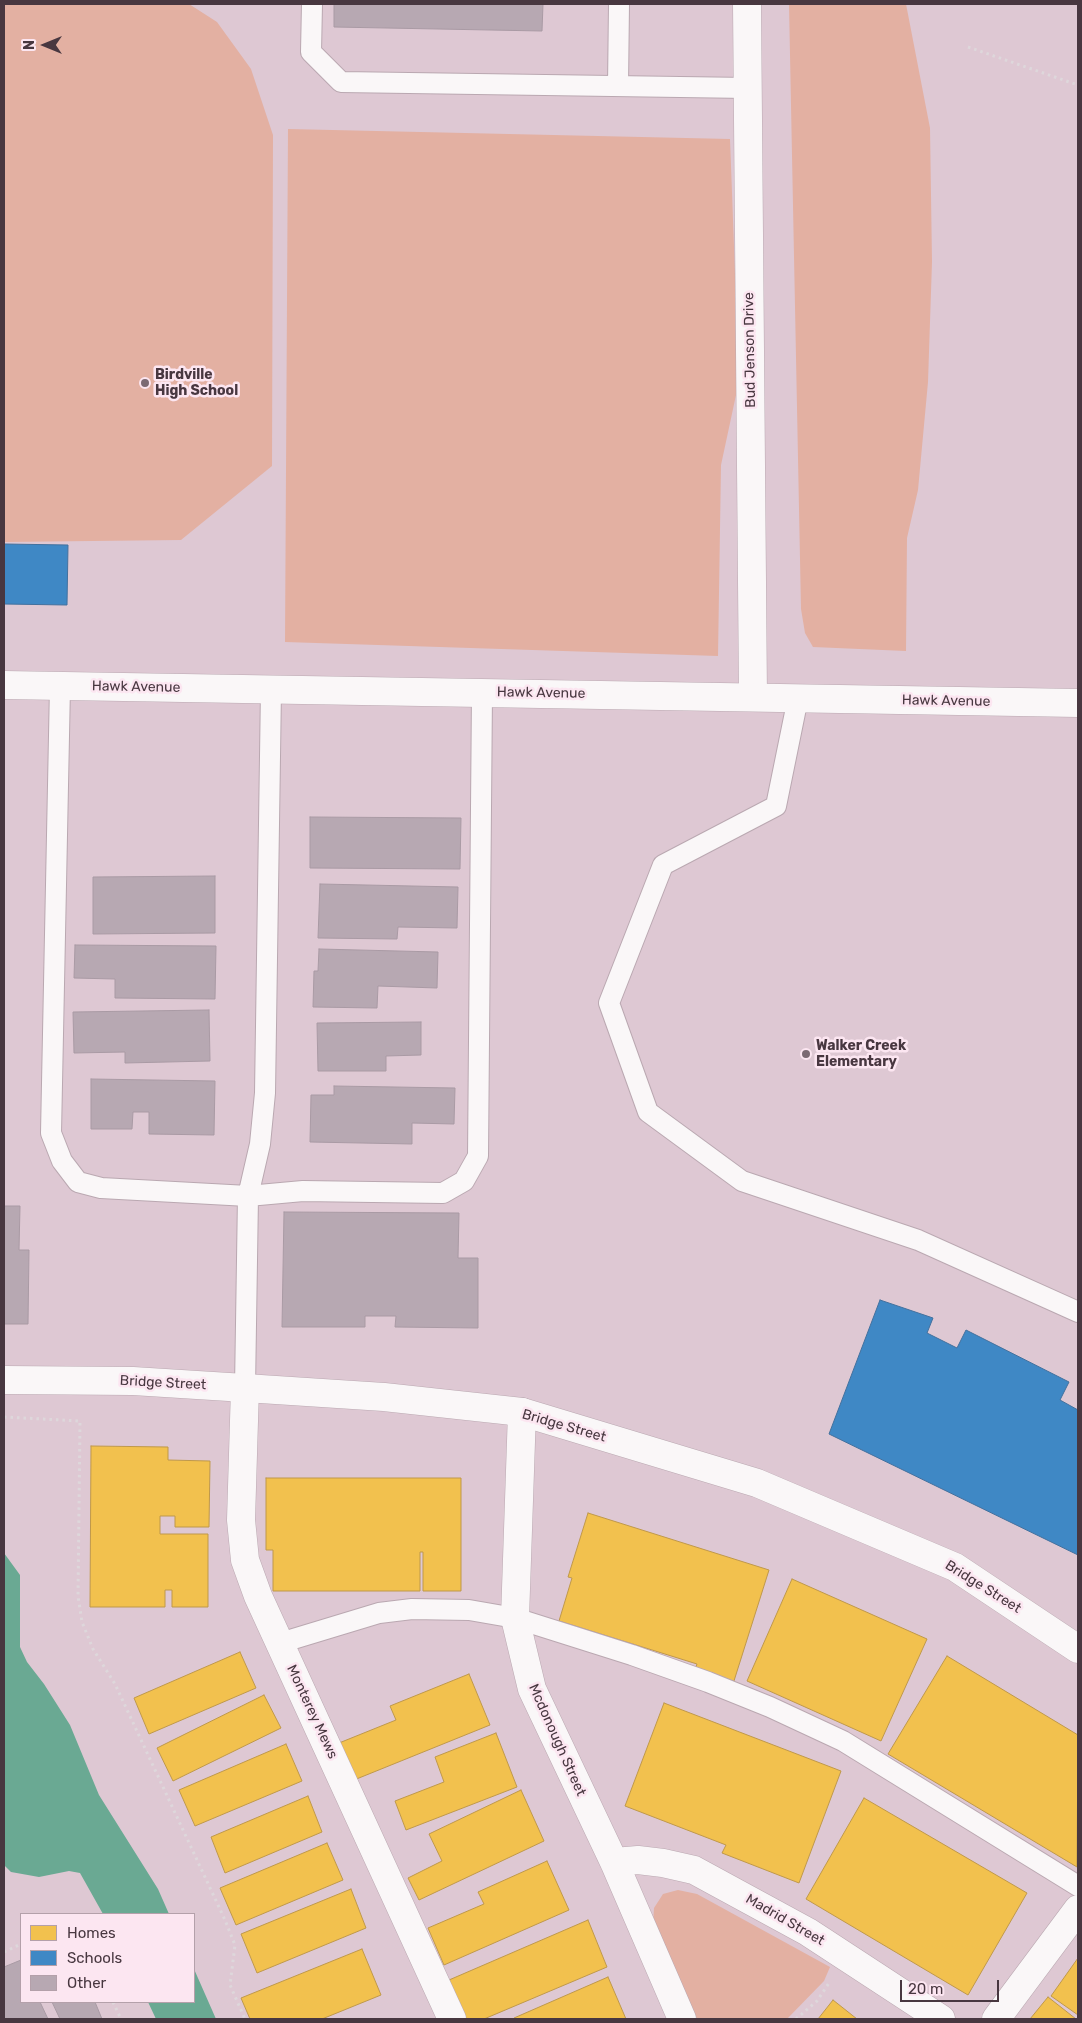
<!DOCTYPE html>
<html>
<head>
<meta charset="utf-8">
<style>
	body { margin:0 }
	#map { position:relative; width:1082px; height:2023px; overflow:hidden; background:#dec8d3; font-family:Rubik,sans-serif }
	canvas { display:block }
	.frame { position:absolute; inset:0; border:5px solid #483740; pointer-events:none }
	.legend { position:absolute; left:20px; top:1913px; width:175px; height:90px; box-sizing:border-box; background:#fce6f1; border:1px solid #b4a0aa; margin:0; padding:6px 9px; list-style:none; font-size:15px; color:#483740 }
	.legend li { display:flex; align-items:center; gap:10px; height:25px }
	.legend b { width:25px; border:1px solid #b4a0aa }
	.north { position:absolute; left:20px; top:20px; width:50px; height:50px; -webkit-text-stroke:4px #fce6f1; paint-order:stroke; rotate:270deg; font-size:14px; font-weight:700; line-height:20px; text-align:center; color:#483740 }
	.north::after { content:''; display:block; margin:auto; width:18px; height:22px; background:#483740; clip-path:polygon(50% 0,100% 100%,50% 72%,0 100%) }
	.scale { position:absolute; left:900px; top:1980px; width:99px; height:22px; box-sizing:border-box; border:2px solid #483740; border-top:0; padding-left:6px; font-size:15px; line-height:18px; white-space:nowrap; color:#483740; -webkit-text-stroke:4px #fce6f1; paint-order:stroke }
</style>
</head>
<body>
<div id="map">
<canvas width="1082" height="2023"></canvas>
<div class="frame"></div>
<ul class="legend">
<li><b style="height:14px;background:#f2c14e"></b>Homes</li>
<li><b style="height:14px;background:#3f88c5"></b>Schools</li>
<li><b style="height:14px;background:#b7a8b2"></b>Other</li>
</ul>
<div class="north">N</div>
<div class="scale">20 m</div>
</div>
<script>
const context = document.querySelector('canvas').getContext('2d');
context.lineJoin = 'round';
function fillPath(path, color) {
  context.fillStyle = color;
  context.fill(path, 'evenodd');
}
function toPath(rows) {
  const path = new Path2D();
  for (const r of rows) {
    path.moveTo(r[0], r[1]);
    for (let i = 2; i < r.length; i += 2) path.lineTo(r[i], r[i + 1]);
  }
  return path;
}
function strokePath(path, color, width, dash) {
  context.strokeStyle = color;
  context.lineWidth = width;
  context.lineCap = dash ? 'butt' : 'round';
  context.setLineDash(dash || []);
  context.stroke(path);
}
function write(font, color, halo, rows, align = 'center') {
  context.font = font + ' Rubik,sans-serif';
  context.lineWidth = 5;
  context.setLineDash([]);
  context.textBaseline = 'middle';
  context.strokeStyle = halo;
  context.fillStyle = color;
  for (const [text, x, y, turn = 0] of rows) {
    context.save();
    context.translate(x, y);
    context.rotate((+turn || 0) * Math.PI / 180);
    context.textAlign = isNaN(turn) ? turn : align;
    if (halo) context.strokeText(text, 0, 0);
    context.fillText(text, 0, 0);
    context.restore();
  }
}
const green = toPath([
	[4,4,189,4,217,22,251,69,273,135,272,466,181,540,4,542],
	[789,4,906,4,930,128,932,262,928,382,918,490,907,538,906,651,813,647,805,633,801,609],
	[288,129,730,139,739,381,721,465,718,656,285,642],
	[678,1890,697,1894,830,1967,824,1981,787,2019,697,2019,653,1925,654,1908,663,1894]
]);
const water = toPath([
	[4,1553,20,1575,20,1647,27,1662,44,1684,70,1725,99,1795,158,1889,169,1914,103,1914,80,1873,69,1871,39,1877,11,1872,4,1865],
	[194,1969,216,2019,156,2019,148,2002,194,2002]
]);
const homes = toPath([
	[91,1446,168,1447,168,1460,210,1461,209,1527,175,1527,175,1516,160,1516,160,1534,208,1534,208,1607,172,1607,172,1590,165,1590,165,1607,90,1607,91,1446],
	[266,1478,461,1478,461,1591,423,1591,423,1552,420,1552,420,1591,273,1591,273,1550,266,1550,266,1478],
	[588,1513,769,1570,733,1684,694,1672,697,1664,559,1621,572,1578,568,1577,588,1513],
	[792,1579,927,1639,881,1741,747,1681,792,1579],
	[240,1652,256,1688,149,1734,134,1698,240,1652],
	[947,1656,1078,1735,1077,1867,888,1754,947,1656],
	[469,1674,490,1725,354,1780,339,1743,396,1720,390,1706,469,1674],
	[264,1695,281,1728,173,1781,157,1748,264,1695],
	[664,1703,841,1771,799,1883,722,1853,726,1845,625,1806,664,1703],
	[496,1733,517,1787,406,1830,395,1801,444,1782,435,1757,496,1733],
	[286,1744,302,1781,195,1826,179,1790,286,1744],
	[521,1790,544,1841,419,1900,408,1878,442,1861,429,1834,521,1790],
	[308,1796,322,1832,225,1873,211,1837,308,1796],
	[864,1798,1027,1893,968,1995,806,1899,864,1798],
	[327,1843,343,1880,236,1925,220,1888,327,1843],
	[547,1861,569,1910,444,1965,428,1928,484,1904,478,1892,547,1861],
	[351,1889,366,1928,257,1973,241,1934,351,1889],
	[588,1920,607,1967,484,2019,465,2019,449,1980,588,1920],
	[362,1949,381,1995,322,2019,250,2019,241,1998,362,1949],
	[1078,1958,1078,2015,1051,1996,1078,1958],
	[608,1977,626,2019,514,2019,514,2018,608,1977],
	[1048,1997,1076,2019,1030,2019,1048,1997],
	[833,2000,857,2019,818,2019,833,2000]
]);
const schools = toPath([
	[4,544,68,545,67,605,4,604,4,544],
	[880,1300,933,1318,927,1333,957,1348,966,1330,1069,1382,1060,1400,1078,1410,1078,1555,829,1434,880,1300]
]);
const building = toPath([
	[334,4,543,4,542,31,334,27,334,4],
	[310,817,461,818,460,869,310,868,310,817],
	[215,876,215,933,93,934,93,877,215,876],
	[320,884,458,887,457,928,398,927,397,939,318,938,320,884],
	[75,945,216,946,215,999,115,998,115,979,74,978,75,945],
	[319,949,438,952,437,988,378,986,377,1008,313,1007,314,971,318,971,319,949],
	[209,1010,210,1061,125,1063,125,1052,74,1053,73,1012,209,1010],
	[421,1022,421,1055,386,1056,386,1071,318,1071,317,1023,421,1022],
	[91,1079,215,1081,214,1135,149,1134,149,1112,133,1112,132,1129,91,1129,91,1079],
	[334,1086,455,1088,454,1124,412,1123,412,1144,310,1142,311,1095,334,1095,334,1086],
	[4,1206,20,1206,19,1250,29,1250,28,1324,4,1324,4,1206],
	[284,1212,459,1213,458,1258,478,1258,478,1328,395,1327,396,1316,365,1316,365,1327,282,1327,284,1212],
	[21,1960,21,2002,40,2002,48,2019,4,2019,4,1967,21,1960],
	[52,2002,95,2002,102,2019,60,2019,52,2002]
]);
const path = toPath([
	[968,47,1078,85],
	[4,1417,80,1421,78,1596,82,1622,93,1649,115,1684,225,1920,235,1945,230,1985,245,2019],
	[4,1952,21,1944],
	[113,2002,121,2019],
	[796,2019,817,2001,829,1983]
]);
const service = toPath([
	[312,4,311,52,341,82,748,88],
	[618,86,619,4],
	[60,686,51,1133,62,1161,78,1182,101,1188,248,1196,303,1191,443,1193,464,1181,478,1156,482,692],
	[798,698,776,806,663,865,609,1003,648,1112,742,1181,918,1240,1078,1312],
	[245,1388,248,1196,260,1144,265,1093,271,689],
	[280,1643,379,1613,412,1609,469,1610,515,1618,632,1655,708,1682,770,1707,843,1741,1078,1886]
]);
const minor = toPath([
	[747,4,753,697],
	[245,1388,241,1520,245,1560,258,1596,452,2019],
	[522,1412,515,1618,532,1689,614,1862,682,2019],
	[614,1862,638,1860,663,1863,694,1870,808,1932,941,2019],
	[996,2019,1078,1909]
]);
const tertiary = toPath([
	[4,685,1078,703],
	[4,1380,133,1381,245,1388,384,1397,522,1412,757,1483,955,1567,1078,1649]
]);
const markers = [
	[145,383,5,"#7c6a73"],
	[806,1054,5,"#7c6a73"]
];
const streetNames = [
	["Bud Jenson Drive",750,350,-91],
	["Hawk Avenue",136,687,1],
	["Hawk Avenue",541,693,1],
	["Hawk Avenue",946,701,1],
	["Bridge Street",163,1383,3],
	["Bridge Street",564,1426,16],
	["Bridge Street",983,1587,32],
	["Monterey Mews",312,1712,65],
	["Mcdonough Street",557,1740,66],
	["Madrid Street",785,1920,30]
];
const poiNames = [
	["Birdville",155,375],
	["High School",155,391],
	["Walker Creek",816,1046],
	["Elementary",816,1062]
];
fillPath(green, '#e3b0a2');
fillPath(water, '#6aa993');
fillPath(homes, '#f2c14e');
strokePath(homes, '#bf984a', 1);
fillPath(schools, '#3f88c5');
strokePath(schools, '#42709d', 1);
fillPath(building, '#b7a8b2');
strokePath(building, '#a99aa4', 1);
strokePath(service, '#baa8b1', 22);
strokePath(minor, '#baa8b1', 29);
strokePath(tertiary, '#baa8b1', 29);
strokePath(path, '#ded7db', 3, [2.5, 4]);
strokePath(service, '#faf7f8', 20);
strokePath(minor, '#faf7f8', 28);
strokePath(tertiary, '#faf7f8', 28);
for (const [x, y, r, color] of markers) {
  const dot = new Path2D();
  dot.arc(x, y, r, 0, 2 * Math.PI);
  context.fillStyle = color;
  context.fill(dot);
  strokePath(dot, '#fce6f1', 2);
}
write('14px', '#483740', '#fce6f1', streetNames);
write('bold 14px', '#483740', '#fce6f1', poiNames, 'left');
</script>
</body>
</html>
